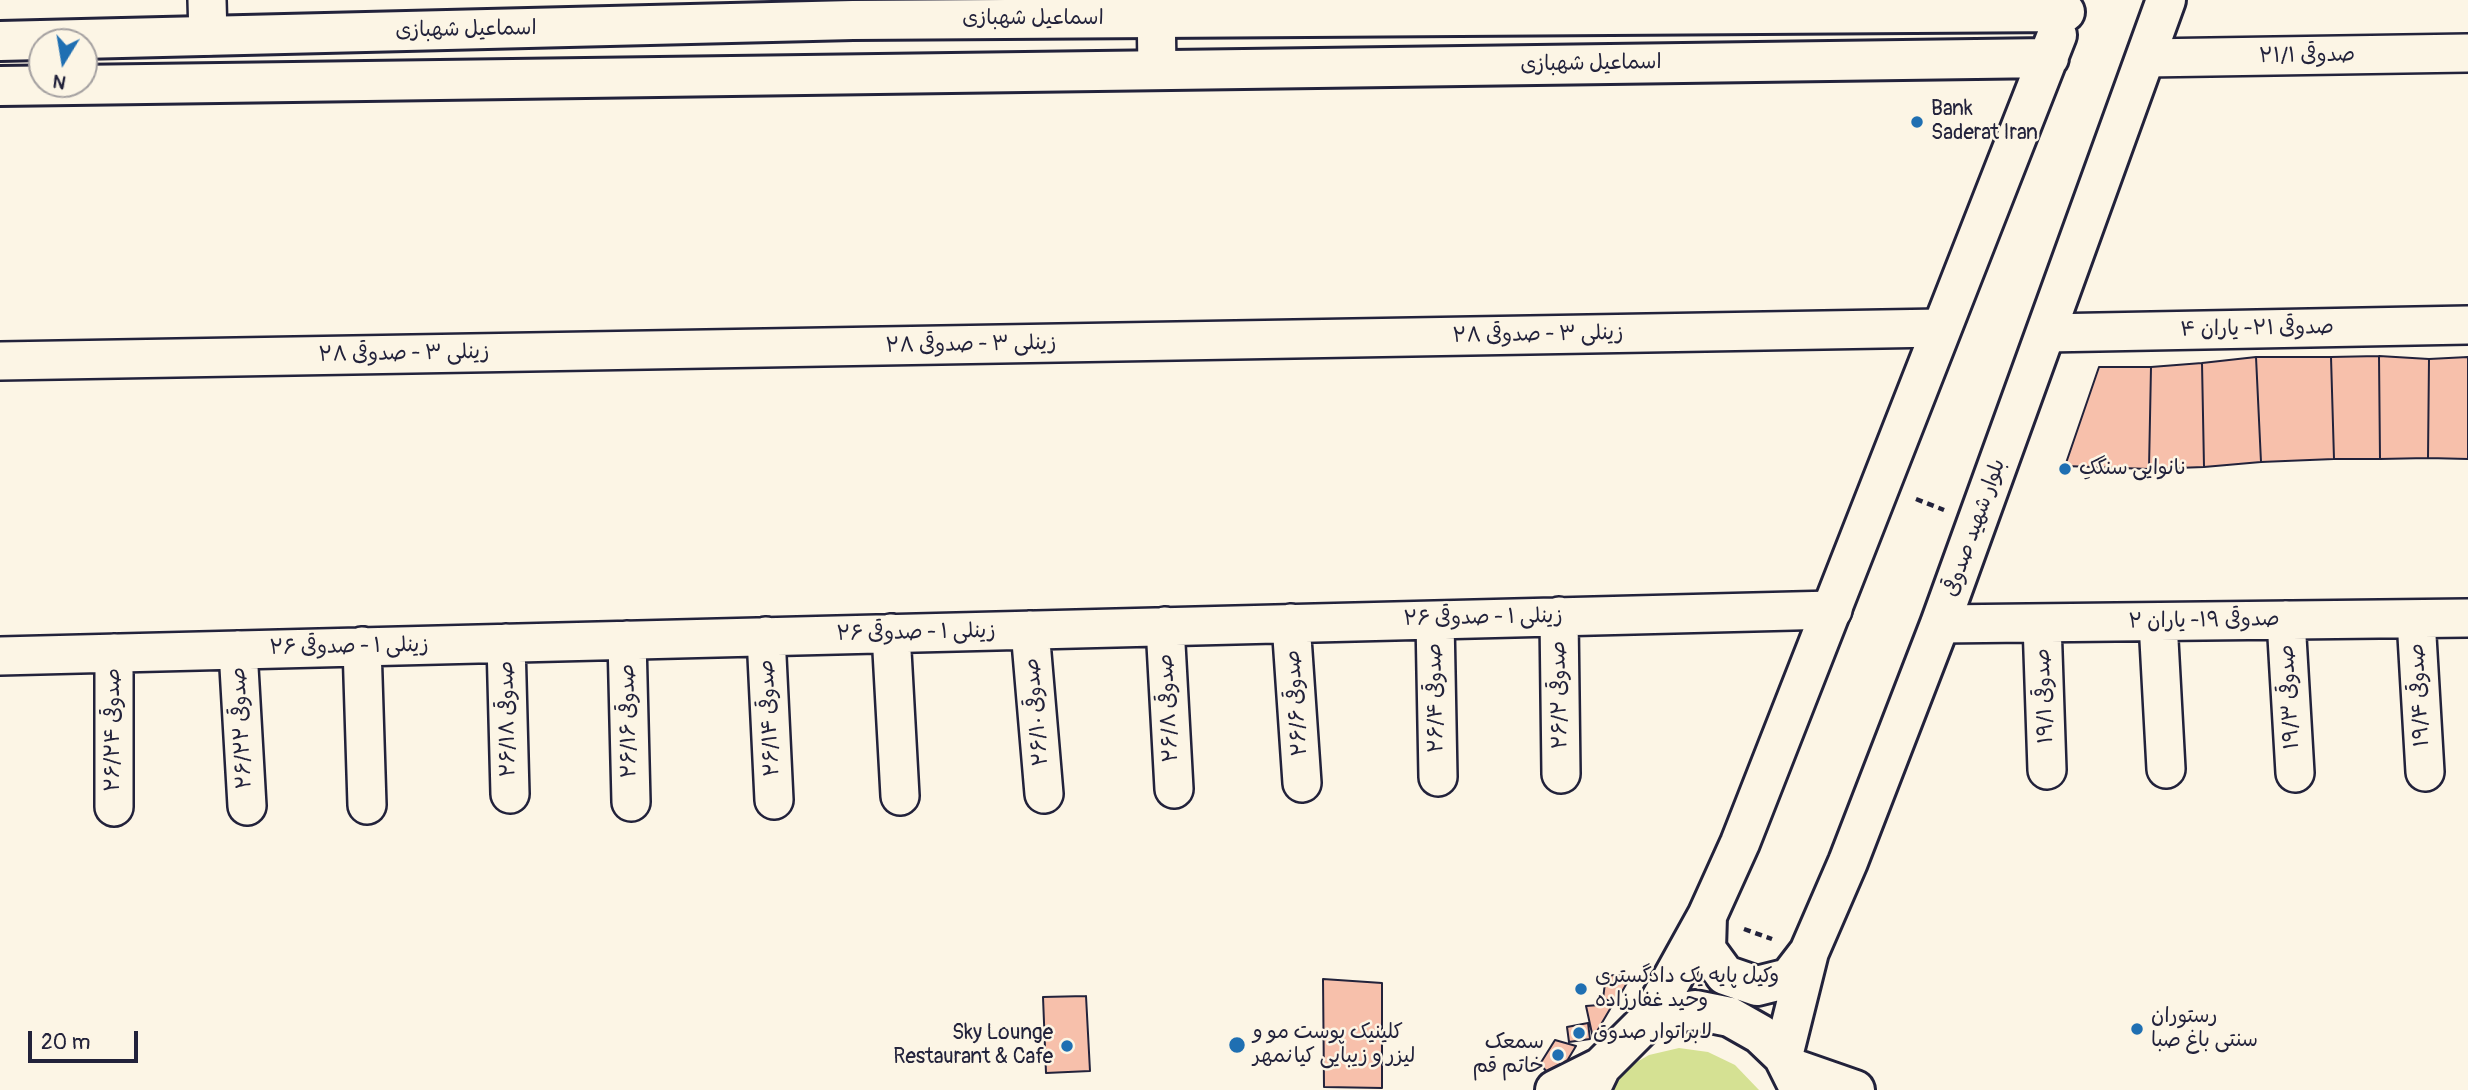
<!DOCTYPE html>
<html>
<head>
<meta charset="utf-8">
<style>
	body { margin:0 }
	#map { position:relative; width:2468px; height:1090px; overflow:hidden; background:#fcf5e5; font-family:Pangolin,sans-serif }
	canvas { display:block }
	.north { position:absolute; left:28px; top:28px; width:70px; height:70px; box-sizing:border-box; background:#fcf5e5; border:2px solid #a5a1a1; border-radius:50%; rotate:191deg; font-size:19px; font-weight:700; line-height:28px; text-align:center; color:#22223b }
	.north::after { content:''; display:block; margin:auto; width:24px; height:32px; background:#1f6fb2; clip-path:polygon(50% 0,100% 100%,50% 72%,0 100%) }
	.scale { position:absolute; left:28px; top:1031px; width:110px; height:32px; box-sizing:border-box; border:4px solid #22223b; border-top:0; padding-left:9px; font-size:21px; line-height:24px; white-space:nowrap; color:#22223b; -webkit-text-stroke:5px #fcf5e5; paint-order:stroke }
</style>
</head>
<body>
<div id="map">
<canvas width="2468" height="1090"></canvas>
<div class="north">N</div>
<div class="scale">20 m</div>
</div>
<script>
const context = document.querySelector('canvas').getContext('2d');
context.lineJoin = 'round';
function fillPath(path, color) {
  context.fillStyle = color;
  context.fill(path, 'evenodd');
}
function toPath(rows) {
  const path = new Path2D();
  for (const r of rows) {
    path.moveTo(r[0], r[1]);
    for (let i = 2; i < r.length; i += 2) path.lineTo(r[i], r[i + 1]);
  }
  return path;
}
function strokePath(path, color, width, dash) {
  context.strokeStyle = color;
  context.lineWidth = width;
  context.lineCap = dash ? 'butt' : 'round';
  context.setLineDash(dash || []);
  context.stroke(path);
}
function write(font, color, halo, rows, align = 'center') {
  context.font = font + ' Pangolin,"Playpen Sans Arabic",sans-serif';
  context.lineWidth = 5;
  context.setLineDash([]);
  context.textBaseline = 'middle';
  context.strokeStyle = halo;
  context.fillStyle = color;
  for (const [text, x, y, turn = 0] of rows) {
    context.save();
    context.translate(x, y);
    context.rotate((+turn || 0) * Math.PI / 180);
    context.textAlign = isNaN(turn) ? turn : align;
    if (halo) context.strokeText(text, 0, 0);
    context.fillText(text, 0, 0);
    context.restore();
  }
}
const green = toPath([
	[1679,1048,1708,1052,1735,1065,1759,1090,1606,1090,1623,1070,1649,1055]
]);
const building = toPath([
	[2379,356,2380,459,2334,459,2331,357,2379,356],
	[2379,356,2429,359,2428,458,2380,459,2379,356],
	[2256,357,2261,462,2204,467,2202,363,2256,357],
	[2256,357,2331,357,2334,459,2261,462,2256,357],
	[2468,357,2468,459,2428,458,2429,359,2468,357],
	[2202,363,2204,467,2149,469,2151,367,2202,363],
	[2099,367,2151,367,2149,469,2065,466,2099,367],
	[1606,975,1631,976,1616,1002,1603,999,1606,975],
	[1323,979,1382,983,1382,1088,1324,1087,1323,979],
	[1086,996,1090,1071,1046,1073,1043,997,1086,996],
	[1613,1004,1593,1038,1586,1006,1613,1004],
	[1588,1023,1590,1039,1569,1042,1567,1027,1588,1023],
	[1555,1040,1576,1046,1555,1081,1540,1064,1555,1040]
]);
const path = toPath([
	[1916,499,1944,510],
	[1744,929,1772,939]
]);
const street = toPath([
	[207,0,208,36],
	[1156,0,1157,70],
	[2146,58,2468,53],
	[2046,333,2468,325],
	[0,361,1941,328],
	[1559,616,1561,774],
	[2416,619,2425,772],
	[1435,620,1438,777],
	[2286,620,2295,773],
	[2158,622,2166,769],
	[1291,623,1302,783],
	[2042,623,2047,770],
	[1940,624,2468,618],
	[1165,626,1174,789],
	[1030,630,1044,794],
	[891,633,900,796],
	[766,636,774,800],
	[627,640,631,802],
	[506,643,510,794],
	[362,646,367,805],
	[238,650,247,806],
	[0,656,1833,610],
	[114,807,114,653]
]);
const secondary = toPath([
	[0,41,853,20,2065,12],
	[0,86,2049,58],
	[1707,916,1706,949,1725,975,1757,986,1789,978,1809,952],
	[1651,1017,1707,916,1740,843,2057,35],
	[1783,1056,1809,952,1848,862,1940,624,2166,0],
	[1789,1067,1855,1090],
	[1555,1090,1601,1067],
	[1590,1090,1601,1067,1651,1017,1695,1010,1730,1017,1760,1034,1783,1056,1800,1090]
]);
const markers = [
	[1917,122,7,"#1f6fb2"],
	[2065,469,7,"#1f6fb2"],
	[1581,989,7,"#1f6fb2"],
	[2137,1029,7,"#1f6fb2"],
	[1579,1033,7,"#1f6fb2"],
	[1237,1045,9,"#1f6fb2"],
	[1067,1046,7,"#1f6fb2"],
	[1558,1055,7,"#1f6fb2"]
];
const streetNames = [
	["اسماعیل شهبازی",1033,19],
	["اسماعیل شهبازی",466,30,-1],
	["صدوقی ۲۱/۱",2307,56,-1],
	["اسماعیل شهبازی",1591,64,-1],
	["صدوقی ۲۱- یاران ۴",2257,329,-1],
	["زینلی ۳ - صدوقی ۲۸",1538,335,-1],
	["زینلی ۳ - صدوقی ۲۸",971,345,-1],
	["زینلی ۳ - صدوقی ۲۸",404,354,-1],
	["بلوار شهید صدوقی",1975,528,-70],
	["زینلی ۱ - صدوقی ۲۶",1483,618,-1],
	["صدوقی ۱۹- یاران ۲",2204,621,-1],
	["زینلی ۱ - صدوقی ۲۶",916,633,-1],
	["زینلی ۱ - صدوقی ۲۶",349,647,-1],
	["صدوقی ۲۶/۲",1560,695,-91],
	["صدوقی ۱۹/۴",2420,695,-93],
	["صدوقی ۱۹/۱",2045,696,-92],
	["صدوقی ۱۹/۳",2290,697,-93],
	["صدوقی ۲۶/۴",1436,698,-91],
	["صدوقی ۲۶/۶",1297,703,-94],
	["صدوقی ۲۶/۸",1169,708,-93],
	["صدوقی ۲۶/۱۰",1037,712,-95],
	["صدوقی ۲۶/۱۴",770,718,-93],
	["صدوقی ۲۶/۱۸",508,719,-91],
	["صدوقی ۲۶/۱۶",629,721,-91],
	["صدوقی ۲۶/۲۲",242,728,-93],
	["صدوقی ۲۶/۲۴",114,730,-90]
];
const poiNames = [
	["Bank",1931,110],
	["Saderat Iran",1931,134],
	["نانوایی سنگکِ",2079,469],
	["وکیل پایه یک دادگستری",1595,977],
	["وحید غفارزاده",1595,1001],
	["رستوران",2151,1017],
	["سنتی باغ صبا",2151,1041],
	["کلینیک پوست مو و",1253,1033],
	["لیزر و زیبایی کیانمهر",1253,1057],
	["لابراتوار صدوق",1593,1033],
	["Sky Lounge",1053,1034,"right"],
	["Restaurant & Cafe",1053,1058,"right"],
	["سمعک",1544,1043,"right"],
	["خاتم قم",1544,1067,"right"]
];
fillPath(green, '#d5e193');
fillPath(building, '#f7c0ab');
strokePath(building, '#22223b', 2);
strokePath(street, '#22223b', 42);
strokePath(secondary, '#22223b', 44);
strokePath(path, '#22223b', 4.5, [7, 5]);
strokePath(street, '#fcf5e5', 37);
strokePath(secondary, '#fcf5e5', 38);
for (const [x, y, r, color] of markers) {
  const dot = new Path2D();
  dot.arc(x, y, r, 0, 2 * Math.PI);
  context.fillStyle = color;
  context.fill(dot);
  strokePath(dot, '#fcf5e5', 2.5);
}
write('21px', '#22223b', '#fcf5e5', streetNames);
write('21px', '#22223b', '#fcf5e5', poiNames, 'left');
</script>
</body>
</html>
